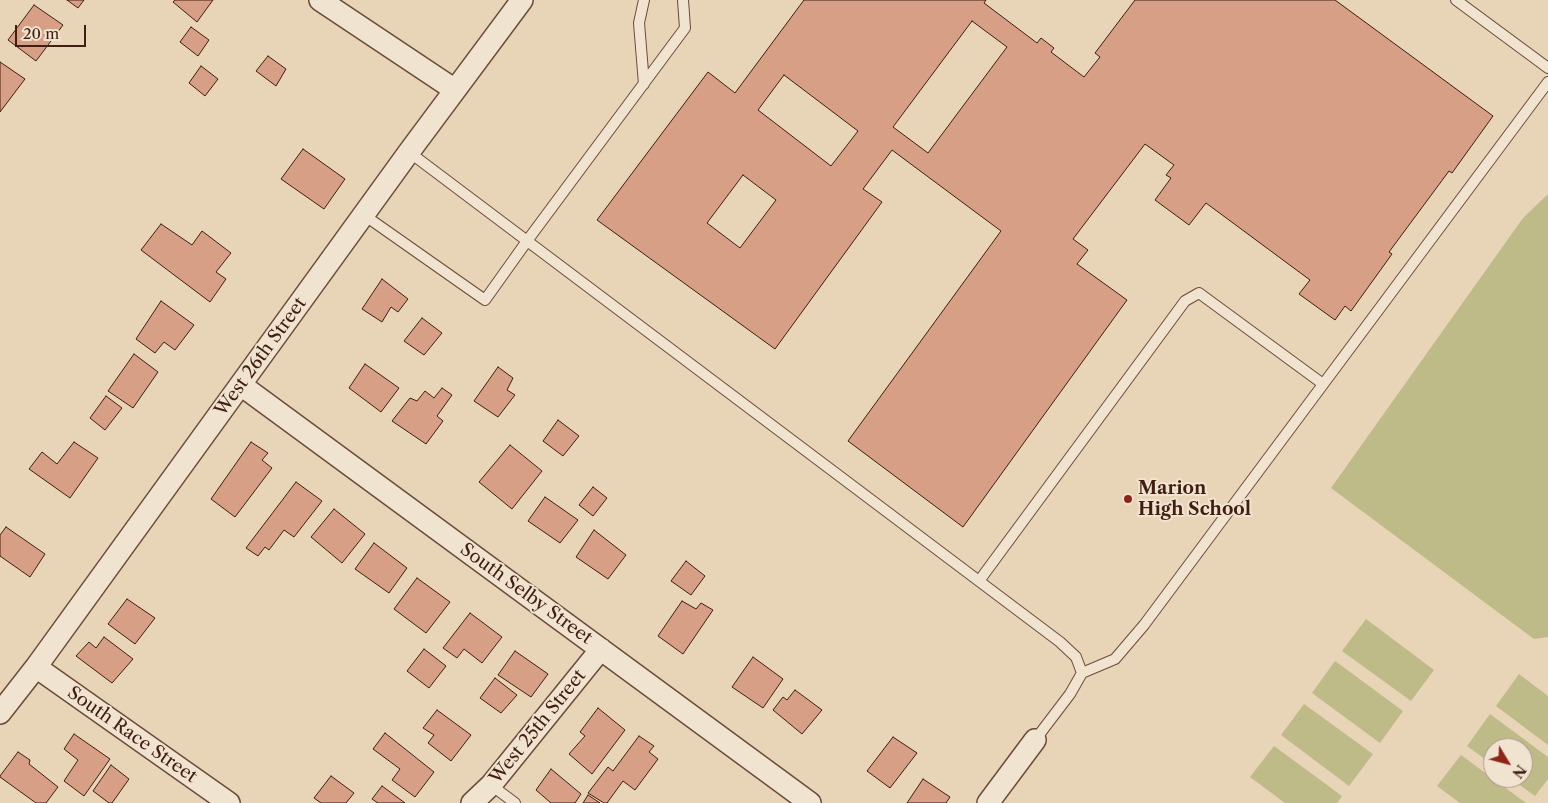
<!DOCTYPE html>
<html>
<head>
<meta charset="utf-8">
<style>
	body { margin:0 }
	#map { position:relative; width:1548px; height:803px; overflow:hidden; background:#e8d4b6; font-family:"Libre Caslon Text",serif }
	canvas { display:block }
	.north { position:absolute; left:1483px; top:738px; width:50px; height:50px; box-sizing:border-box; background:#f0e3d0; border:1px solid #aa9484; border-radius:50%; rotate:127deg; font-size:14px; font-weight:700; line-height:20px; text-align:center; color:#401e11 }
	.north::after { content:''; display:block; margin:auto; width:18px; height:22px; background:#8f2418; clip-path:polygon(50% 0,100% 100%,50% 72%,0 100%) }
	.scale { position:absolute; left:15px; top:25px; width:71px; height:22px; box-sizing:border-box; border:2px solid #401e11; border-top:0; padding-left:6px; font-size:15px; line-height:18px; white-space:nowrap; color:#401e11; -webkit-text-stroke:4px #f0e3d0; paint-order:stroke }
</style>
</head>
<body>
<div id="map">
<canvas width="1548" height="803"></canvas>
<div class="north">N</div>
<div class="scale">20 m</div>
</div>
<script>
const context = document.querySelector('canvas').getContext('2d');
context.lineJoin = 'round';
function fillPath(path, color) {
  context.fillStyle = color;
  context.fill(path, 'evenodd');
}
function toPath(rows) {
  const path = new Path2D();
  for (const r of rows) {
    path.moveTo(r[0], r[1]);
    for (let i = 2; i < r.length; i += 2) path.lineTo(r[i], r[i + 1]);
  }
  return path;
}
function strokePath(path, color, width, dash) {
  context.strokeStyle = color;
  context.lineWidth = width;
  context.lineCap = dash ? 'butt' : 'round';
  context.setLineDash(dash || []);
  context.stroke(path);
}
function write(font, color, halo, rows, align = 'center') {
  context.font = font + ' "Libre Caslon Text",serif';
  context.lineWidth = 4;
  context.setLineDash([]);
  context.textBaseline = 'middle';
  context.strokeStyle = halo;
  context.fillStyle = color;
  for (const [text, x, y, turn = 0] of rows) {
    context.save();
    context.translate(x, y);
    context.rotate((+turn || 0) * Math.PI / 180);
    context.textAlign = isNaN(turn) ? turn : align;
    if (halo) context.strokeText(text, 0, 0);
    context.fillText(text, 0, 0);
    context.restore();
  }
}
const green = toPath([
	[1548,195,1548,637,1534,639,1331,488,1523,218,1546,196],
	[1366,619,1434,670,1411,701,1342,651],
	[1335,661,1403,711,1380,743,1312,693],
	[1519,674,1548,696,1548,745,1496,706],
	[1304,704,1373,754,1349,786,1281,735],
	[1490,714,1548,757,1548,779,1535,796,1510,778,1523,778,1523,748,1493,748,1493,765,1467,746],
	[1274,746,1342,796,1337,803,1285,803,1250,777],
	[1461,755,1526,803,1460,803,1437,786]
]);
const building = toPath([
	[67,0,84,0,78,8,67,0],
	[175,0,213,0,197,22,173,2,175,0],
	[804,0,986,0,984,3,1037,43,1041,38,1054,48,1051,52,1084,77,1100,57,1095,53,1135,0,1335,0,1493,116,1452,173,1449,171,1389,252,1392,254,1351,311,1345,306,1335,320,1299,294,1310,280,1206,203,1189,225,1155,200,1171,178,1166,175,1174,165,1145,144,1073,239,1088,250,1077,264,1127,300,963,527,848,441,1001,231,892,150,863,189,882,202,775,349,597,220,708,72,735,93,804,0],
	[972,21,1007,47,928,153,893,127,972,21],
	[784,75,858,131,831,166,758,110,784,75],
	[743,175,776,200,740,248,707,223,743,175],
	[34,5,63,25,36,61,8,40,34,5],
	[191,27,209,40,198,56,180,42,191,27],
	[268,56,286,69,276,86,256,71,268,56],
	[0,62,25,79,0,112,0,62],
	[201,66,218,79,205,96,189,83,201,66],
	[303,149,345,179,324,209,281,179,303,149],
	[161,224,192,245,202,231,231,253,216,272,226,279,210,302,141,250,161,224],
	[382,279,408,299,398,312,391,307,382,322,362,309,382,279],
	[161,301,194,325,175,350,164,342,155,353,136,339,161,301],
	[422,318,442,333,424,355,404,341,422,318],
	[134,354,158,372,133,408,108,391,134,354],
	[365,364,399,388,381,412,349,388,365,364],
	[498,367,513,378,507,390,515,395,498,417,474,401,498,367],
	[442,388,452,395,437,416,443,421,426,444,392,421,410,398,417,401,425,391,434,398,442,388],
	[106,396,122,408,105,430,90,418,106,396],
	[558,420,579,436,563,456,543,441,558,420],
	[74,442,98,458,70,498,29,469,42,452,57,464,74,442],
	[251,442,268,453,262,460,272,468,235,517,211,499,251,442],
	[510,445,542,471,512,509,479,482,510,445],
	[296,482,322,501,294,537,284,530,269,550,265,547,258,556,246,548,296,482],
	[593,487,607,498,593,516,579,505,593,487],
	[545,497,578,520,560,543,528,521,545,497],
	[334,509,365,534,342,563,311,537,334,509],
	[6,527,45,554,30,577,0,556,0,535,6,527],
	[594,530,626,555,608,579,576,557,594,530],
	[374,543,407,568,389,593,355,569,374,543],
	[686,561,705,576,691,595,671,581,686,561],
	[417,578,450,602,426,633,394,609,417,578],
	[127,599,155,618,135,644,108,624,127,599],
	[682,601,696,609,701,603,713,610,683,654,658,636,682,601],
	[470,613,502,637,482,663,464,649,457,658,443,648,470,613],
	[104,637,133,659,112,683,76,656,89,642,96,648,104,637],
	[424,649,446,666,429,688,407,671,424,649],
	[515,651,548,674,531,697,498,675,515,651],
	[753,657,783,679,763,708,732,687,753,657],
	[495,678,517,695,501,713,480,698,495,678],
	[795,690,822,710,802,734,773,710,783,697,787,700,795,690],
	[598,708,625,730,592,774,569,754,585,736,580,732,598,708],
	[437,710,471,735,451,761,428,743,434,735,423,728,437,710],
	[385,733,434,772,415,797,392,780,400,769,373,749,385,733],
	[74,734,110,759,84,796,64,781,78,760,64,749,74,734],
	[639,736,654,746,649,752,658,759,635,790,623,781,607,803,604,803,588,793,608,767,613,771,639,736],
	[893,737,917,753,890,788,867,771,893,737],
	[18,752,30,760,29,764,58,787,46,803,36,803,0,777,0,776,18,752],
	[111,765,129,779,112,803,109,803,93,791,111,765],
	[551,769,581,794,575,803,551,803,536,790,551,769],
	[331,776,354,793,346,803,321,803,314,798,331,776],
	[923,779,950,797,946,803,907,803,923,779],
	[382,786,405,803,378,803,372,799,382,786],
	[588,795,600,803,583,803,588,795]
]);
const service = toPath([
	[1456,0,1548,68],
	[644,84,639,23,644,0],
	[409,152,1060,642,1076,657,1082,673,1070,694,1035,740],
	[364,215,485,300,527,241,685,28,683,0],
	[979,581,1185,301,1199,293,1323,384],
	[1082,673,1115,659,1144,625,1548,82],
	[491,785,515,803]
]);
const minor = toPath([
	[320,0,455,90],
	[241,385,810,803],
	[36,667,229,803],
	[0,713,36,667,409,152,522,0],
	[472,803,491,785,601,649],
	[988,803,1035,740]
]);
const markers = [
	[1128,499,5,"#8f2418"]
];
const streetNames = [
	["West 26th Street",261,357,-54],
	["South Selby Street",526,594,36],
	["West 25th Street",538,727,-51],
	["South Race Street",132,735,35]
];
const poiNames = [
	["Marion",1138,489],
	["High School",1138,510]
];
fillPath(green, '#bebb88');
fillPath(building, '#d79f85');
strokePath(building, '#401e11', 1);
strokePath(service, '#6a4c3a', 12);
strokePath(minor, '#6a4c3a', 24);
strokePath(service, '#f0e3d0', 10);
strokePath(minor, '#f0e3d0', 21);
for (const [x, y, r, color] of markers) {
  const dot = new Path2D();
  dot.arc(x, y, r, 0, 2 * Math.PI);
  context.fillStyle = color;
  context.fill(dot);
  strokePath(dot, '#f0e3d0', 2);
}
write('18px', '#401e11', '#f0e3d0', streetNames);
write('bold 18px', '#401e11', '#f0e3d0', poiNames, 'left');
</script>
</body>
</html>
